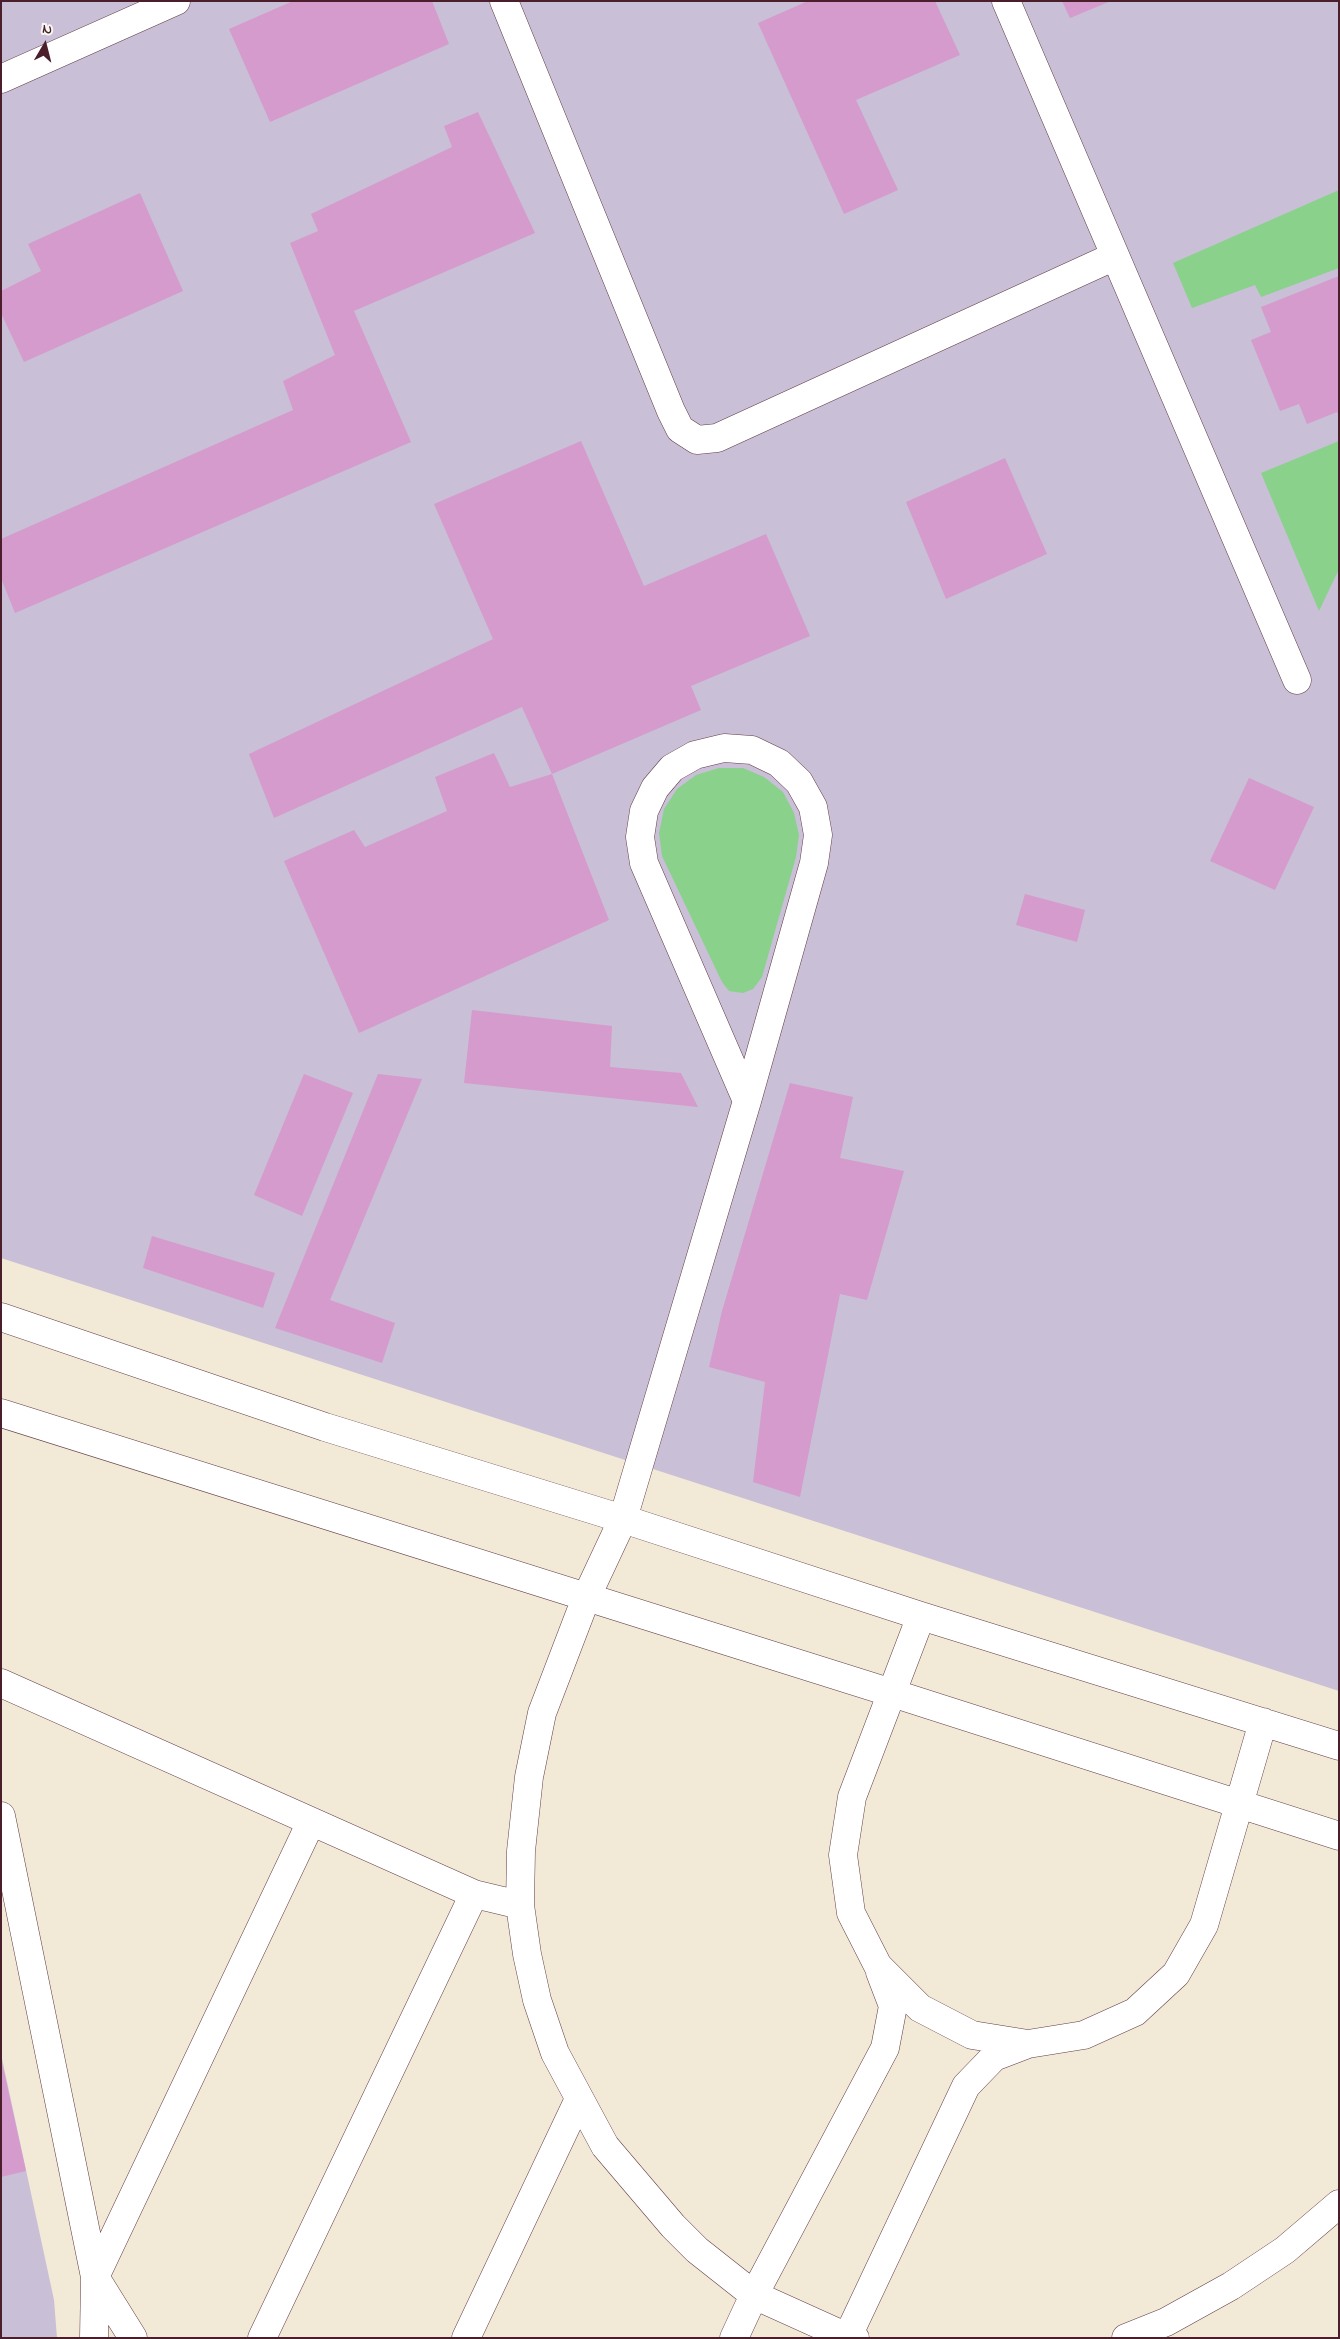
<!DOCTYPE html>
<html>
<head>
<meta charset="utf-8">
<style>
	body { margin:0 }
	#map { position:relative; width:1340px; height:2339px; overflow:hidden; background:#f2e9d6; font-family:"Indie Flower",sans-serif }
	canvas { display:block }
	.frame { position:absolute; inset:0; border:2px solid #4a1f2b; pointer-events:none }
	.north { position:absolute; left:20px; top:20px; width:50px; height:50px; -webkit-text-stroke:4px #f6f6f2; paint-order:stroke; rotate:8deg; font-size:14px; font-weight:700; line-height:20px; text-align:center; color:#4a1f2b }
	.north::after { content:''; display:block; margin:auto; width:18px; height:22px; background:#4a1f2b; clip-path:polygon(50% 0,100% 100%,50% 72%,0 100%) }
</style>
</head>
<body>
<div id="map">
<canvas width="1340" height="2339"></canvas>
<div class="frame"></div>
<div class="north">N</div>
</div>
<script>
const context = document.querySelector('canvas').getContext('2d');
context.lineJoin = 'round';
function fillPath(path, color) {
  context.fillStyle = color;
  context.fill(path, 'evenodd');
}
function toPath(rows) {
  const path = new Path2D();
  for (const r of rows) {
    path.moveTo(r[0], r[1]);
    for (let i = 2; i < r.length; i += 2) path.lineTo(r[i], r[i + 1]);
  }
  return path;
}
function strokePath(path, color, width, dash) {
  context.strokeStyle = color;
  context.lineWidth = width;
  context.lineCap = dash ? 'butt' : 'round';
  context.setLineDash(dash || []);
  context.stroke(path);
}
const industrial = toPath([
	[1,1,1339,1,1339,1691,1,1258],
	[1,2054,54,2300,57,2338,1,2338]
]);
const green = toPath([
	[1339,190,1339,268,1261,297,1255,285,1192,308,1173,263],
	[1339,441,1339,569,1319,611,1261,473],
	[719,768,743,768,764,777,783,792,794,813,799,835,796,857,762,977,753,989,743,993,729,991,722,982,662,856,659,833,664,809,677,789,696,775]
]);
const building = toPath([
	[293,1,432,1,449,44,270,122,229,29],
	[808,1,935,1,960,55,856,100,898,190,844,214,758,23],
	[1062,1,1111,1,1070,18],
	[478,112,535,233,354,311,411,442,15,613,1,578,1,539,293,410,283,381,335,355,290,243,318,231,311,214,452,147,444,126],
	[140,193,183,291,24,362,1,313,1,291,41,271,28,244],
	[1339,276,1339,416,1337,412,1307,424,1299,404,1280,411,1251,340,1271,332,1261,307],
	[581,441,644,586,766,534,810,636,691,686,701,710,552,774,522,707,274,818,249,754,493,639,434,504],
	[1005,458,1047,554,946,599,906,502],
	[494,753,510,787,552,774,609,920,359,1033,284,861,354,830,365,847,447,811,435,777],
	[1249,778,1314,807,1275,890,1210,861],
	[1025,894,1085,910,1077,942,1016,925],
	[472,1010,612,1026,610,1067,681,1073,698,1107,464,1083],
	[304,1074,353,1093,302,1216,254,1195],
	[378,1074,422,1079,330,1300,395,1323,382,1363,275,1328],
	[790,1083,853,1097,840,1158,904,1171,867,1300,840,1294,800,1497,753,1482,765,1382,709,1367,722,1311],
	[152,1236,275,1273,263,1308,143,1268],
	[1,2058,26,2171,1,2177]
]);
const minor = toPath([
	[504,1,671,411,680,429,697,440,717,438,1115,256],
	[1006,1,1297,680],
	[1,79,176,1],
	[747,1101,644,863,640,837,644,811,655,788,672,768,695,755,724,748,752,750,779,763,799,782,813,807,818,835,814,863,747,1101,623,1519,586,1598,542,1713,529,1777,521,1851,520,1905,527,1954,537,2000,555,2053,605,2146,673,2226,697,2250,754,2295,847,2337,855,2338],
	[1,1317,325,1427,623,1519,921,1616,1339,1746],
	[1,1413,892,1693,1339,1836],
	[921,1616,852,1797,843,1855,851,1913,878,1966,920,2008,972,2035,1028,2044,1084,2035,1135,2012,1176,1974,1204,1925,1263,1722],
	[1,1683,474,1894,520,1905],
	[1,1816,95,2277,94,2338],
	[133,2338,95,2277,311,1822],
	[262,2338,474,1894],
	[466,2338,579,2099],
	[734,2338,754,2295,885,2048,893,2006,880,1972],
	[847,2338,966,2086,994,2057,1028,2044],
	[1126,2338,1166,2322,1231,2286,1285,2250,1339,2204]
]);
fillPath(industrial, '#c9bfd7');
fillPath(green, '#8ad18b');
fillPath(building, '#d59bcc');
strokePath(minor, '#633d45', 29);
strokePath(minor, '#fff', 28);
</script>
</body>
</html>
